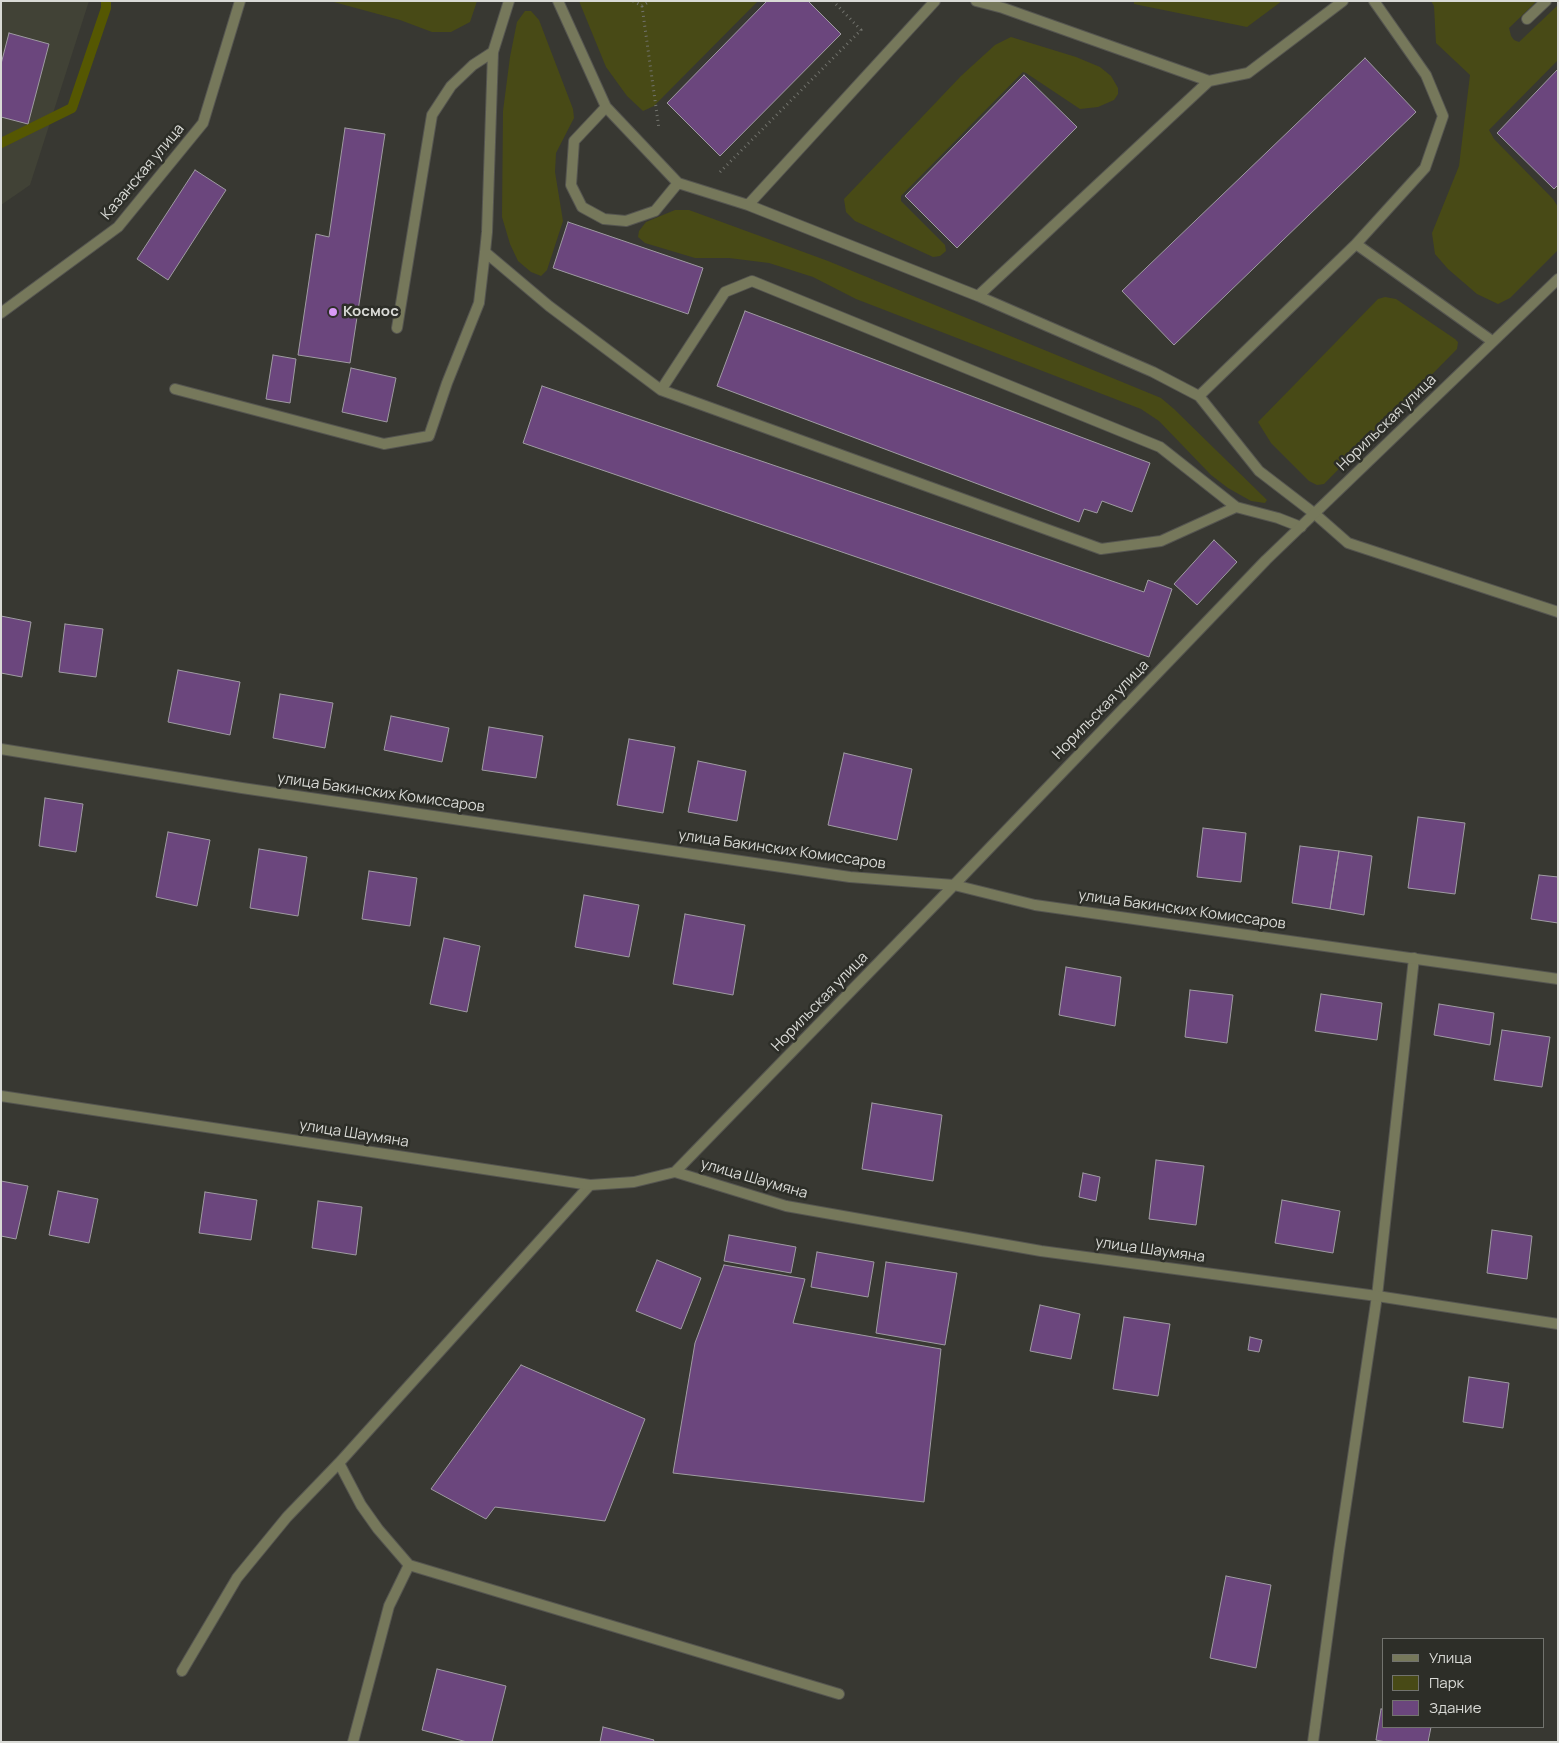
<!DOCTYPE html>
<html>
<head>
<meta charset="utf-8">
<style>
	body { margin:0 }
	#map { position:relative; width:1559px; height:1743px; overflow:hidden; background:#383832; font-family:Manrope,sans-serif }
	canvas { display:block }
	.frame { position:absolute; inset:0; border:2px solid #d9dad6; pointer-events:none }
	.legend { position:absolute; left:1382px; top:1638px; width:162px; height:90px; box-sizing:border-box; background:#2d2e28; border:1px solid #72736e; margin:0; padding:6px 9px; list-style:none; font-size:15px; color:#d9dad6 }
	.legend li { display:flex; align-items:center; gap:10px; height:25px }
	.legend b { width:25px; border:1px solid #72736e }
</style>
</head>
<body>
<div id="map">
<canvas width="1559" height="1743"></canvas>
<div class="frame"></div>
<ul class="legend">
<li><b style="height:6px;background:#76785b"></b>Улица</li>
<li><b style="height:14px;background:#484a16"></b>Парк</li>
<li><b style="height:14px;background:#6b467d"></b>Здание</li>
</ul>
</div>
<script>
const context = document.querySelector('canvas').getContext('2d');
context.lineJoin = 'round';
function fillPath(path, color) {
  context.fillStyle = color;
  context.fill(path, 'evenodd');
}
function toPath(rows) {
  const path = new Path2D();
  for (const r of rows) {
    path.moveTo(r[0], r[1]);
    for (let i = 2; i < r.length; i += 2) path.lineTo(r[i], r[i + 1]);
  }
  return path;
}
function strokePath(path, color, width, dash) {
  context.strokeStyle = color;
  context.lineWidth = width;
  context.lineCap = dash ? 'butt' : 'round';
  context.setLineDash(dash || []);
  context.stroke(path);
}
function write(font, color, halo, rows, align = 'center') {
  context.font = font + ' Manrope,sans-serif';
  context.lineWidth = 5;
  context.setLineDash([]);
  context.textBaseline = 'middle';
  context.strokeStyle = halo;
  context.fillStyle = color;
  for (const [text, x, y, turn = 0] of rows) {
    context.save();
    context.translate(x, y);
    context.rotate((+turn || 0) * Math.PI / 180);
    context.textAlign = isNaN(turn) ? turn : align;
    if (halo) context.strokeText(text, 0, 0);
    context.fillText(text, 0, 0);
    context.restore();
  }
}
const built = toPath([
	[1,1,89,1,30,185,1,205]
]);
const green = toPath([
	[330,1,477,1,470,22,451,32,432,32,400,20],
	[579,1,758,1,654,106,643,111,627,96,606,67],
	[1134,1,1282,1,1247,27,1134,4],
	[1431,1,1537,1,1509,28,1511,36,1514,40,1519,42,1558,5,1558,60,1489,130,1494,139,1553,199,1558,207,1558,250,1510,298,1498,304,1477,294,1448,269,1435,254,1432,233,1459,166,1470,75,1436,43,1434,6],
	[525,11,531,11,539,20,573,109,574,118,556,153,555,172,563,221,547,270,541,276,531,272,518,261,510,244,502,217,503,111,510,57,517,22],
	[1011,37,1076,57,1100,67,1111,76,1118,88,1118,94,1114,100,1098,107,1080,109,1026,73,1023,72,901,196,901,201,945,245,946,251,940,256,933,257,855,221,846,212,844,199,961,76,995,45],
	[675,210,689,210,828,261,1161,398,1174,409,1267,500,1265,503,1251,501,1228,488,1211,475,1159,421,1141,409,856,299,813,277,769,263,729,258,695,258,645,243,638,237,639,231,646,222],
	[1385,297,1396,299,1455,339,1458,342,1457,349,1324,484,1317,485,1309,481,1271,443,1258,422,1378,299]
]);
const stream = toPath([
	[1,143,72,108,106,8,106,1]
]);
const building = toPath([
	[767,1,808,1,841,34,720,156,667,103,767,1],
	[9,33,49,44,28,124,1,117,1,64,9,33],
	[1365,58,1416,112,1174,345,1122,291,1365,58],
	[1558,69,1558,185,1554,189,1497,133,1558,69],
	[1024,75,1077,127,957,248,905,196,1024,75],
	[345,128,385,134,350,363,298,355,316,234,329,237,345,128],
	[195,170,226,190,168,280,137,259,195,170],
	[568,222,703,268,688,314,553,268,568,222],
	[745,311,1150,463,1132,512,1102,501,1097,513,1084,509,1079,522,717,386,745,311],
	[273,355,296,359,290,403,266,399,273,355],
	[351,368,396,378,387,422,342,412,351,368],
	[542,386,1144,592,1148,580,1172,589,1149,657,523,443,542,386],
	[1214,540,1237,562,1197,605,1174,584,1214,540],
	[1,616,31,622,22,677,1,673,1,616],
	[65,624,103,629,96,677,59,672,65,624],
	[178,670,240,682,230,735,168,722,178,670],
	[280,694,333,703,325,748,273,738,280,694],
	[391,716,449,728,442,762,384,750,391,716],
	[489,727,543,736,536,778,482,770,489,727],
	[629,739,675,747,663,813,617,805,629,739],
	[844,753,912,769,897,840,828,825,844,753],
	[698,761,746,771,737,821,688,812,698,761],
	[45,798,83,804,76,852,39,846,45,798],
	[1418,817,1465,823,1455,894,1408,888,1418,817],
	[1203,828,1246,833,1241,882,1197,877,1203,828],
	[168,832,210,840,197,906,156,897,168,832],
	[1300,846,1339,851,1330,909,1292,903,1300,846],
	[259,849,307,857,298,916,250,908,259,849],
	[1339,851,1372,856,1364,915,1330,909,1339,851],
	[369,871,417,878,410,926,362,919,369,871],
	[1539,875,1558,877,1558,923,1531,919,1539,875],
	[584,895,639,905,629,957,575,947,584,895],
	[685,914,745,925,733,995,673,984,685,914],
	[444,938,480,946,467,1012,430,1004,444,938],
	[1066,967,1121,977,1115,1026,1059,1015,1066,967],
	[1190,990,1233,995,1227,1043,1185,1037,1190,990],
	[1321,994,1382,1003,1377,1040,1315,1031,1321,994],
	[1439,1004,1494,1013,1490,1045,1434,1035,1439,1004],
	[1502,1030,1550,1037,1542,1087,1494,1080,1502,1030],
	[872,1103,942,1115,933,1181,862,1169,872,1103],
	[1156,1160,1204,1166,1196,1225,1149,1219,1156,1160],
	[1083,1173,1100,1177,1096,1201,1079,1197,1083,1173],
	[1,1181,28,1186,16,1239,1,1236,1,1181],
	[58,1191,98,1199,89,1243,49,1235,58,1191],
	[205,1192,257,1200,251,1240,199,1233,205,1192],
	[1282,1200,1340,1211,1333,1253,1275,1243,1282,1200],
	[318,1201,362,1207,356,1255,312,1248,318,1201],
	[1492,1230,1532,1236,1527,1279,1487,1273,1492,1230],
	[729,1235,796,1247,791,1273,724,1261,729,1235],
	[817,1252,874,1262,868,1297,811,1287,817,1252],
	[657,1260,701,1278,681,1329,636,1311,657,1260],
	[886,1262,957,1273,945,1345,876,1333,886,1262],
	[724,1265,805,1279,793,1323,941,1349,924,1502,673,1473,695,1343,724,1265],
	[1040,1305,1080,1314,1071,1359,1030,1351,1040,1305],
	[1124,1317,1170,1324,1158,1396,1113,1389,1124,1317],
	[1250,1337,1262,1340,1259,1352,1248,1350,1250,1337],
	[521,1365,645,1419,605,1521,495,1507,486,1519,431,1489,521,1365],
	[1469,1377,1509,1383,1503,1428,1463,1422,1469,1377],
	[1226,1576,1271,1585,1256,1668,1210,1658,1226,1576],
	[437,1669,506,1686,492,1742,467,1742,422,1730,437,1669],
	[1381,1709,1383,1709,1383,1727,1431,1727,1428,1742,1386,1742,1376,1740,1381,1709],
	[603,1727,654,1740,653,1742,600,1742,603,1727]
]);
const path = toPath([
	[633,1,642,6,650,1],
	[642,6,659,129],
	[720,172,861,30,833,1]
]);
const lane = toPath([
	[509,1,493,52,487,232,485,252,549,306,661,390,1101,549,1161,541,1236,507],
	[558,1,606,107,678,183,748,205,978,296,1153,372,1199,396,1356,244,1425,168,1443,116,1426,75,1374,1],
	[976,1,1003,8,1209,81],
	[1527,19,1546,1],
	[606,107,574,141,571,185,582,207,604,219,626,221,655,211,678,183],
	[748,205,935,1],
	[1356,244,1492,341],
	[978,296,1209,81,1248,73,1343,1],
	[397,328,432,115,451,86,473,65,493,52],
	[175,389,384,444,429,436,447,383,479,303,485,252],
	[661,390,725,292,752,281,1160,447,1236,507,1278,518,1301,527],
	[1199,396,1259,471,1315,514,1348,543,1558,612],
	[339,1463,361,1505,378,1529,409,1565],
	[182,1671,237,1578,287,1517,339,1463,590,1185],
	[353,1742,389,1606,409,1565,839,1694],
	[1313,1742,1339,1551,1377,1296,1414,958]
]);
const street = toPath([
	[1,313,118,227,203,123,240,1],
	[1,749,242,788,850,877,954,885,1035,905,1558,979],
	[1,1096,590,1185,634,1182,675,1172,786,1206,1041,1251,1377,1296,1558,1324],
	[675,1172,954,885,1266,560,1558,279]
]);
const markers = [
	[333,312,5,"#d99af7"]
];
const streetNames = [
	["Казанская улица",143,172,-50],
	["Норильская улица",1387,423,-44],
	["Норильская улица",1101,710,-46],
	["улица Бакинских Комиссаров",381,793,8],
	["улица Бакинских Комиссаров",782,850,8],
	["улица Бакинских Комиссаров",1182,910,8],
	["Норильская улица",820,1002,-46],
	["улица Шаумяна",354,1134,9],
	["улица Шаумяна",754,1179,16],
	["улица Шаумяна",1150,1250,8]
];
const poiNames = [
	["Космос",343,312]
];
fillPath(built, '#414236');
fillPath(green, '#484a16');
strokePath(stream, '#555702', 10);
fillPath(building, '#6b467d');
strokePath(building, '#9f9ba2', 1);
strokePath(lane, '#555550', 12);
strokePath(street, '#555550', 12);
strokePath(path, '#72736d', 3, [1, 4]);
strokePath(lane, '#76785b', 10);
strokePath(street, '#76785b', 10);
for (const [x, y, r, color] of markers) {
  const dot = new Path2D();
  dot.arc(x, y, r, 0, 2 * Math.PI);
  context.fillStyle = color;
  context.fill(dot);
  strokePath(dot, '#2d2e28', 2);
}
write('15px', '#d9dad6', '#2d2e28', streetNames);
write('bold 15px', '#d9dad6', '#2d2e28', poiNames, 'left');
</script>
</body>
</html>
